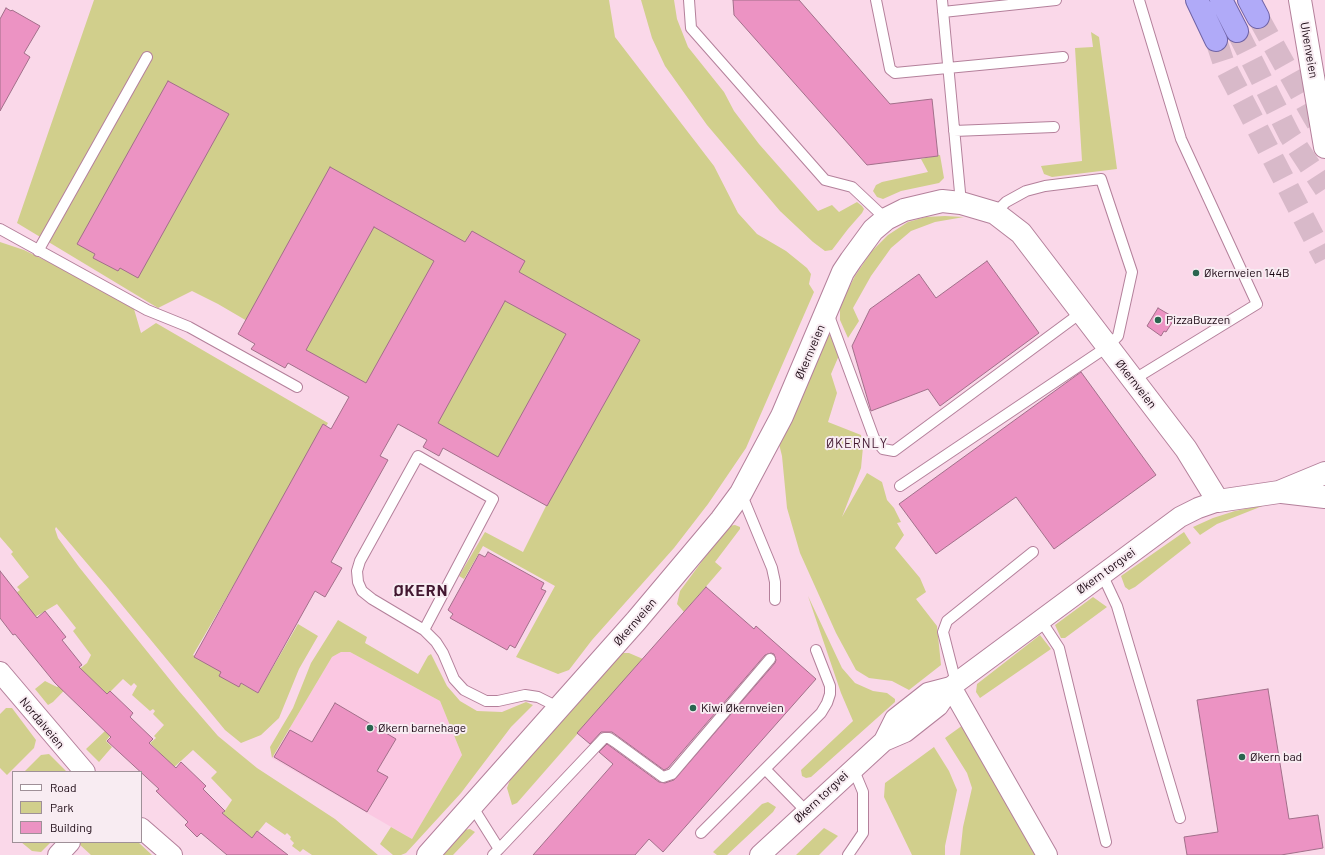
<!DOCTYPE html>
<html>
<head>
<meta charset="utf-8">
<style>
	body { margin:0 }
	#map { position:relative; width:1325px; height:855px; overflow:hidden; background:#fad8e9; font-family:Barlow,sans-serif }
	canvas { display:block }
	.legend { position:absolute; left:12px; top:771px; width:130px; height:72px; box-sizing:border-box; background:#f8ecf2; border:1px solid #9f9098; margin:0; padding:5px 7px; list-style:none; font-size:12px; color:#1a0712 }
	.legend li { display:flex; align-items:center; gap:8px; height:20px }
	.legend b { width:20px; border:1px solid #9f9098 }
</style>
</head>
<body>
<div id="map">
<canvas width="1325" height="855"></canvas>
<ul class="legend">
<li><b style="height:5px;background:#fff"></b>Road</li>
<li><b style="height:11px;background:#d1cf8c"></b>Park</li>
<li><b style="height:11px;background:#ec93c3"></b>Building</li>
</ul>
</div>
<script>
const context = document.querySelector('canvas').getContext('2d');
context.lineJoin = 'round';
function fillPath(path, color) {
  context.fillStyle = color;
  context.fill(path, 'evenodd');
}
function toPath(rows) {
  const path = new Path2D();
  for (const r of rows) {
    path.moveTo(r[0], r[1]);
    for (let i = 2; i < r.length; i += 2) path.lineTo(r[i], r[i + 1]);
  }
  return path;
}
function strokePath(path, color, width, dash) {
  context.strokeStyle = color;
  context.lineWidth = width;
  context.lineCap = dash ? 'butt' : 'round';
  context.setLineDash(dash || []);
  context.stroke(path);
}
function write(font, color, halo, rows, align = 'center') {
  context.font = font + ' Barlow,sans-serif';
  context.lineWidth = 4;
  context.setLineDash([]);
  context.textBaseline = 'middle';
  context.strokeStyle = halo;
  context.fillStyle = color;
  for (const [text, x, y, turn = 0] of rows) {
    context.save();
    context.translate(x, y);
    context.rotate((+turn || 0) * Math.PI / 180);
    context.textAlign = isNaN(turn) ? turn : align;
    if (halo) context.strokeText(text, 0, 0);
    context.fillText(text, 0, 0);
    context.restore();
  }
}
const built = toPath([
	[341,652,350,652,440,701,462,755,412,839,272,758,332,657]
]);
const green = toPath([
	[94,0,609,0,615,37,714,166,738,213,757,234,786,251,807,268,811,274,809,284,814,292,746,448,708,504,674,548,592,640,569,670,558,674,516,657,555,586,483,546,464,579,459,576,485,532,523,552,550,498,218,304,192,291,158,308,17,223],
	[641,0,674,0,677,19,688,47,724,92,734,111,759,144,818,211,832,205,839,212,857,202,862,206,864,209,862,213,848,229,832,250,825,251,813,242,780,211,707,125,665,66,652,38],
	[1091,32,1099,37,1117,169,1052,177,1044,174,1041,166,1082,161,1075,48,1093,47],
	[940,155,944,178,939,183,901,191,883,199,877,197,873,191,876,185,882,182,928,172,921,159],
	[945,216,964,217,935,222,911,231,891,248,871,276,853,308,859,321,848,338,840,320,840,305,855,276,871,252,888,235,908,222,926,217],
	[0,242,24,250,73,274,134,309,141,333,156,323,328,423,193,655,258,693,298,624,318,636,299,669,279,718,261,735,241,743,225,730,108,588,56,527,55,529,58,538,79,567,179,691,218,736,257,768,335,819,378,855,312,855,303,849,300,852,292,846,294,843,290,839,291,837,287,833,285,835,266,822,252,839,222,815,232,800,211,778,217,772,193,750,171,770,167,760,150,743,156,738,154,736,164,725,153,714,155,711,153,709,150,711,132,695,137,686,134,683,131,686,123,679,107,695,83,671,53,702,48,705,35,689,45,681,57,687,87,663,91,655,73,631,76,628,57,604,35,617,16,593,20,590,17,587,29,577,11,554,13,552,0,537],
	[828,335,832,335,840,353,831,374,837,393,828,422,861,435,863,447,861,468,842,517,867,473,882,482,887,500,894,508,901,522,897,523,904,535,895,548,920,578,926,592,916,599,937,626,941,665,909,690,892,681,869,678,856,670,836,633,800,553,787,508,782,456,778,440],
	[1265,505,1217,524,1200,535,1193,527,1213,518,1235,511],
	[735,525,740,527,740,529,715,562,722,568,684,612,677,604,680,591,728,526],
	[1184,532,1191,543,1186,547,1135,587,1129,590,1125,587,1121,576],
	[808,596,842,668,855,683,873,691,887,693,895,699,895,702,811,777,806,778,802,776,801,770,853,721,841,693],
	[1093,597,1107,607,1065,638,1061,638,1055,625],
	[338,620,367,637,365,643,418,674,428,656,431,654,447,686,460,701,477,711,502,712,526,702,533,705,511,727,461,793,406,853,401,855,393,855,380,844,391,827,412,839,462,755,440,701,350,652,341,652,332,657,272,758,270,747,293,708,311,663],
	[1040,635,1051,649,980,698,976,692,977,684],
	[621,653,629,653,643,659,517,803,512,805,507,788,511,777],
	[6,708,12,708,36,740,34,748,7,775,0,768,0,714],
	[963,725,1038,855,960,855,963,827,972,788,967,773,945,738],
	[105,731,110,736,106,741,112,747,99,762,86,749],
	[934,747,949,771,957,790,945,846,945,855,912,855,884,797,885,783],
	[49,754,67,772,24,772,41,755],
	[768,802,776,807,773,812,727,855,717,855,713,852,762,804],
	[824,828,838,836,819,855,796,855],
	[470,829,475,832,453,855,442,855,464,830],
	[21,842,51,842,41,852,32,851],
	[81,842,138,842,152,855,91,855,79,844]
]);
const building = toPath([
	[733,0,799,0,890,104,932,99,938,156,867,165,734,15,733,0],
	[6,8,11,11,12,10,40,26,24,53,30,57,0,111,0,19,6,8],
	[168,81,229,114,138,278,120,268,118,271,93,258,95,254,77,244,168,81],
	[330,167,465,242,472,231,525,261,519,272,640,340,547,506,443,448,439,456,423,447,427,440,398,424,380,456,388,460,331,562,342,568,325,597,315,591,258,693,241,683,239,687,219,676,221,672,194,657,323,424,331,429,349,397,288,363,285,368,251,349,255,344,238,334,330,167],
	[374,227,434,261,366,383,306,350,374,227],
	[505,301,566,334,498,457,438,423,505,301],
	[987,261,1039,333,940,406,928,389,871,411,852,346,870,309,919,274,936,298,987,261],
	[1158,308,1175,318,1166,332,1164,331,1161,336,1147,326,1158,308],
	[1081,372,1156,475,1054,549,1016,497,936,554,899,504,1081,372],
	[488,552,544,583,541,589,546,591,515,648,510,645,507,650,450,618,453,614,448,610,479,554,485,557,488,552],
	[0,571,37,618,45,611,66,637,62,640,82,665,79,667,107,694,110,691,133,713,130,717,153,739,149,743,176,768,181,762,206,786,203,789,225,811,222,813,252,838,257,831,288,855,227,855,201,833,197,837,185,825,188,822,156,791,159,789,107,741,111,737,55,683,15,634,13,635,0,618,0,571],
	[706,587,754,629,756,626,816,679,663,852,649,839,635,855,533,855,613,764,599,752,607,744,659,782,665,783,674,780,775,663,776,660,774,654,771,653,765,655,668,768,664,770,612,732,601,732,590,744,577,733,706,587],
	[1268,689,1289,819,1318,815,1323,848,1281,855,1187,855,1184,837,1218,832,1197,700,1268,689],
	[335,703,396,739,377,771,388,777,367,812,274,757,290,730,312,742,335,703]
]);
const trunkTunnel = toPath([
	[1258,17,1313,116,1323,132],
	[1237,31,1290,136,1325,189],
	[1216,40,1224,64,1325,259]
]);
const service = toPath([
	[689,0,691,28,825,180,852,187,886,219],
	[876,0,890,69,895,73,1063,57],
	[942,0,961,203],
	[943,12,1056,0],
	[954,131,1054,127],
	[0,229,147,310,189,327,297,387],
	[38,251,147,57],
	[828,313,874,438,883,449,894,451,1082,312],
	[1133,380,1257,304,1181,139,1139,0],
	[900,486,1107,347,1118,336,1132,272,1101,179,1045,186,1026,191,1006,202,995,213],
	[741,493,772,568,775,582,775,600],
	[1102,574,1117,606,1180,818],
	[1040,619,1059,648,1106,842],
	[424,630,493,499,418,456,360,561,357,571,358,582,362,591,372,599,424,630,436,642,443,653,454,679,464,690,486,701,498,701,525,695,538,697,560,708],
	[956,683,943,632,947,621,1033,552],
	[765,769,806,811],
	[472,806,499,849,493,855],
	[701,833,821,713,827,703,830,694,830,686,816,650],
	[499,849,604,738,609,738,615,742,663,777,672,774,770,659],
	[848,855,863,833,863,792,853,768]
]);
const minor = toPath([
	[0,672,85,772],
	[951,687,1047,855],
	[884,741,895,719,928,693,951,687],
	[141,828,172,855],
	[58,855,70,842],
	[760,855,884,741,905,732,938,706,951,687,956,683,1180,517,1198,508,1218,501]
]);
const tertiary = toPath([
	[1282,492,1325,497],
	[428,855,636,621,721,520,741,493,782,416,843,272,851,260,873,230,886,219,904,210,942,201,961,203,995,213,1021,233,1186,449,1218,501,1279,492,1325,473]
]);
const secondary = toPath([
	[1300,0,1325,147]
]);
const trunk = toPath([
	[1197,0,1216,40],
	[1221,0,1237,31],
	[1249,0,1258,17]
]);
const markers = [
	[1196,273,4,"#2a654f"],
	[1158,320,4,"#2a654f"],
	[693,708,4,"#2a654f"],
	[370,728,4,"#2a654f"],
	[1242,757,4,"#2a654f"]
];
const streetNames = [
	["Ulvenveien",1309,50,80],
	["Økernveien",810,352,-67],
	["Økernveien",1136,384,52],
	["Økern torgvei",1106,571,-36],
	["Økernveien",635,622,-49],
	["Nordalveien",42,723,50],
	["Økern torgvei",821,797,-43]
];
const poiNames = [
	["Økernveien 144B",1204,273],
	["PizzaBuzzen",1166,320],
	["Kiwi Økernveien",701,708],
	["Økern barnehage",378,728],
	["Økern bad",1250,757]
];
const neighbourhoodNames = [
	["ØKERNLY",857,444]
];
const districtNames = [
	["ØKERN",421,591]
];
fillPath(built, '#fbc8e2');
fillPath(green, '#d1cf8c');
fillPath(building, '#ec93c3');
strokePath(building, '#a26f8a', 1);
strokePath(trunkTunnel, '#d8b9c9', 22, [22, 11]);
strokePath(service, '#b4809b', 12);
strokePath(minor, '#b4809b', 22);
strokePath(tertiary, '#b4809b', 24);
strokePath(secondary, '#b4809b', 24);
strokePath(trunk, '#6f63a6', 24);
strokePath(service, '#fff', 10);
strokePath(minor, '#fff', 20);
strokePath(tertiary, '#fff', 22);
strokePath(secondary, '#fff', 22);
strokePath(trunk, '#b0aaf8', 22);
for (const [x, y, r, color] of markers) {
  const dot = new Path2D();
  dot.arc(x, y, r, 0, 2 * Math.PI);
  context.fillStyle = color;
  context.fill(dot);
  strokePath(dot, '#f8ecf2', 1.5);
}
write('12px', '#1a0712', '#f8ecf2', streetNames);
write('12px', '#1a0712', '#f8ecf2', poiNames, 'left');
context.letterSpacing = '1px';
write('13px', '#421730', '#f8ecf2', neighbourhoodNames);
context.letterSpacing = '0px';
context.letterSpacing = '1px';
write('bold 16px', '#421730', '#f8ecf2', districtNames);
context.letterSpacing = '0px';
</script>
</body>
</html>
